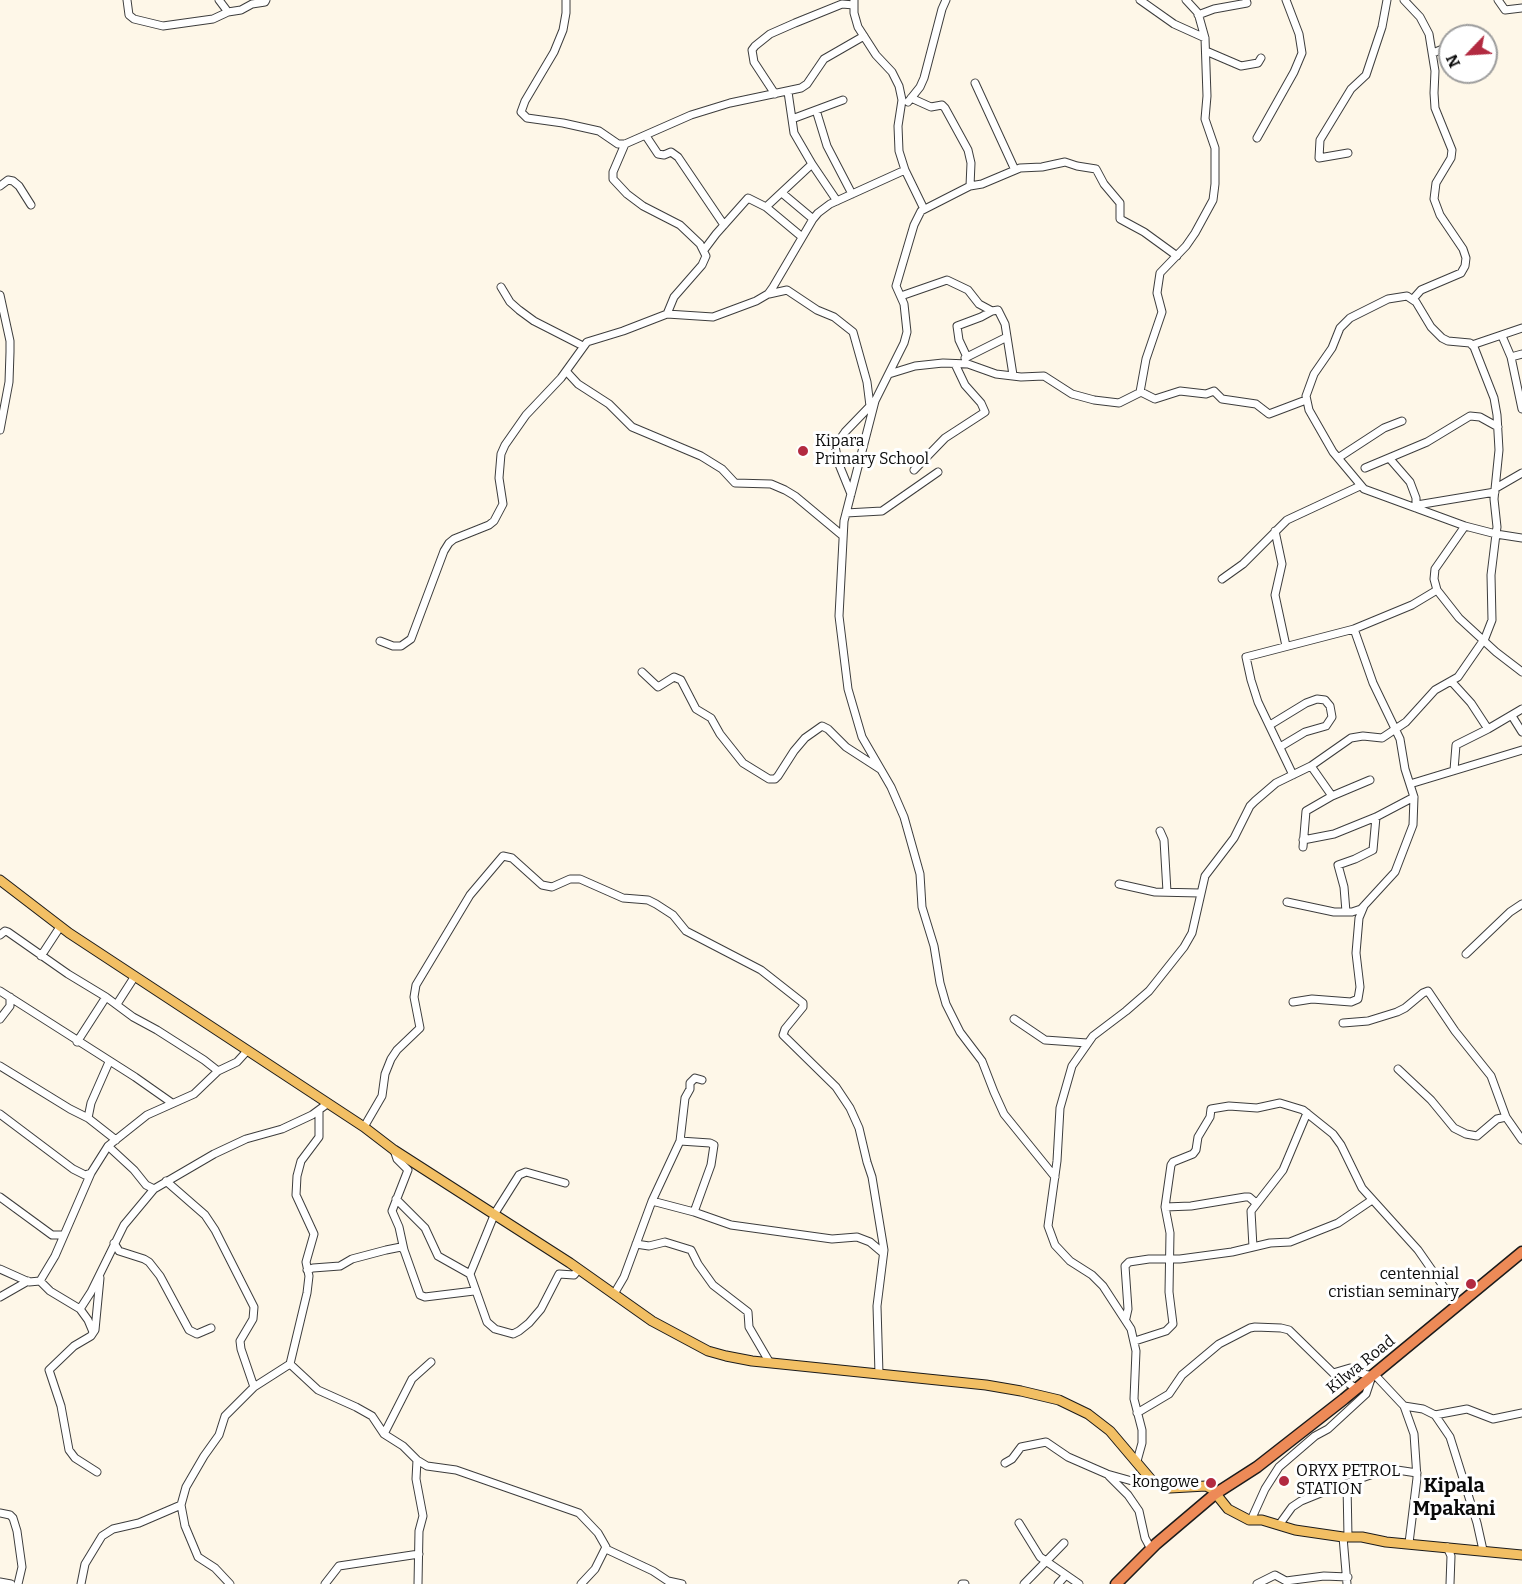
<!DOCTYPE html>
<html>
<head>
<meta charset="utf-8">
<style>
	body { margin:0 }
	#map { position:relative; width:1522px; height:1584px; overflow:hidden; background:#fef7e8; font-family:Bitter,serif }
	canvas { display:block }
	.north { position:absolute; left:1438px; top:24px; width:60px; height:60px; box-sizing:border-box; background:#fff; border:2px solid #9d9d9d; border-radius:50%; rotate:245deg; font-size:16px; font-weight:700; line-height:24px; text-align:center; color:#0a0a0a }
	.north::after { content:''; display:block; margin:auto; width:21px; height:27px; background:#b22a40; clip-path:polygon(50% 0,100% 100%,50% 72%,0 100%) }
</style>
</head>
<body>
<div id="map">
<canvas width="1522" height="1584"></canvas>
<div class="north">N</div>
</div>
<script>
const context = document.querySelector('canvas').getContext('2d');
context.lineJoin = 'round';
function toPath(rows) {
  const path = new Path2D();
  for (const r of rows) {
    path.moveTo(r[0], r[1]);
    for (let i = 2; i < r.length; i += 2) path.lineTo(r[i], r[i + 1]);
  }
  return path;
}
function strokePath(path, color, width, dash) {
  context.strokeStyle = color;
  context.lineWidth = width;
  context.lineCap = dash ? 'butt' : 'round';
  context.setLineDash(dash || []);
  context.stroke(path);
}
function write(font, color, halo, rows, align = 'center') {
  context.font = font + ' Bitter,serif';
  context.lineWidth = 6;
  context.setLineDash([]);
  context.textBaseline = 'middle';
  context.strokeStyle = halo;
  context.fillStyle = color;
  for (const [text, x, y, turn = 0] of rows) {
    context.save();
    context.translate(x, y);
    context.rotate((+turn || 0) * Math.PI / 180);
    context.textAlign = isNaN(turn) ? turn : align;
    if (halo) context.strokeText(text, 0, 0);
    context.fillText(text, 0, 0);
    context.restore();
  }
}
const minor = toPath([
	[127,0,129,15,134,19,163,26,213,19,228,12,241,10,252,4,265,2,266,0],
	[219,0,228,12],
	[566,0,566,13,563,30,554,52,525,101,521,112,527,118,563,123,599,131,618,144,625,144,691,115,730,103,801,88,807,84,824,59,864,36],
	[854,0,854,13,858,27,876,55,892,72,899,86,902,100,898,126,899,151,905,170,924,209],
	[1140,0,1174,24,1205,38],
	[1404,0,1420,17,1429,34,1435,71,1434,93,1435,108,1452,150,1451,158,1436,183,1434,199,1440,215,1463,249,1466,258,1465,266,1461,273,1421,290,1413,299],
	[1498,0,1505,10,1522,8],
	[1198,15,1214,9,1247,3,1246,0],
	[1206,51,1241,66,1258,63,1261,58],
	[1433,53,1450,46],
	[975,83,1015,170],
	[788,92,794,133,812,164,837,201],
	[775,94,754,62,752,50,755,46,770,34,795,23,842,4,854,5],
	[911,98,931,107,942,105,945,108,968,150,971,163,970,186],
	[908,102,920,87,924,78,942,9,946,0],
	[816,110,827,146,852,194],
	[792,119,843,100],
	[646,136,658,154,664,155,671,152,678,157,724,225],
	[1257,138,1294,72,1302,53,1299,34,1286,0],
	[625,144,613,172,613,179,627,194,643,206,680,225,700,244,706,256,702,265,674,297,667,314],
	[1348,153,1319,158,1320,140,1351,89,1366,75,1382,27,1387,0],
	[0,186,8,180,13,181,19,186,31,205],
	[782,193,813,219],
	[766,207,812,164],
	[704,250,716,234,748,198,766,207,802,237],
	[501,287,510,302,519,310,534,321,583,346],
	[769,294,787,290,817,310,834,317,853,332,867,382,870,406],
	[0,295,10,341,10,352,9,382,0,430],
	[901,296,947,280,968,290,979,304,992,311],
	[1502,336,1511,357,1522,409],
	[1472,345,1522,328],
	[967,357,959,340,957,326,981,317,992,311,998,310,1005,324,1013,375],
	[1511,357,1522,354],
	[965,358,1007,337],
	[566,371,578,384,609,404,632,427,701,456,722,469,735,483,771,484,785,490,795,496,843,536],
	[889,374,915,366,943,363,968,364,996,374,1021,377,1044,376,1072,394,1094,400,1119,403,1141,392,1155,399,1180,391,1206,394,1214,391,1222,399,1256,404,1269,414,1306,400],
	[1140,392,1146,359,1162,312,1157,293,1160,273,1186,246,1195,233,1213,200,1215,184,1215,148,1205,119,1207,96,1205,38,1198,13,1186,0],
	[1338,458,1384,428,1402,421],
	[1390,459,1410,482,1416,498,1416,508],
	[1365,468,1427,442,1470,416,1480,417,1498,427],
	[914,470,945,438,985,412,981,403,965,385,955,364],
	[1496,488,1522,473],
	[851,494,838,462,835,446,845,432,873,403],
	[1417,505,1495,492],
	[846,513,882,511,938,472],
	[1465,526,1435,569,1434,579,1437,590,1459,618,1496,652,1522,672],
	[1275,531,1282,564,1275,595,1286,646],
	[1222,579,1243,564,1287,520,1360,486],
	[380,641,393,646,401,646,411,639,444,551,449,543,454,539,489,525,494,521,503,504,499,478,501,454,505,445,526,415,561,378,587,342,623,331,667,314,713,317,756,301,768,294,773,287,813,219,818,213,830,204,905,170],
	[642,672,658,687,674,677,681,680,696,709,711,718,720,734,743,763,769,779,775,779,778,776,794,751,805,738,822,726,828,729,846,747,880,769],
	[1451,681,1471,703,1488,729],
	[1512,716,1522,732],
	[1270,725,1306,703,1317,699,1325,700,1330,706,1332,717,1326,726,1305,732,1280,747],
	[1311,766,1332,796,1370,780],
	[1454,770,1456,745,1488,729,1522,709],
	[1293,775,1258,702,1251,680,1246,657,1354,629,1412,605,1437,590],
	[1410,784,1522,750],
	[1160,831,1164,840,1167,892],
	[1303,840,1334,834,1376,817,1414,797],
	[1303,847,1306,811,1332,796],
	[1119,884,1155,892,1200,893],
	[1287,902,1334,912,1352,912,1361,909,1395,872,1413,825,1414,797,1405,769,1400,739,1373,683,1354,629],
	[1346,912,1344,887,1338,865,1355,859,1373,850,1376,817],
	[0,935,5,931,8,932,68,974,106,997,133,1017,157,1030,204,1060,218,1071],
	[1466,954,1510,912,1522,904],
	[41,956,60,927],
	[0,991,135,1077,172,1103],
	[1293,1002,1312,999,1351,1002,1358,999,1360,987,1356,953,1359,918,1364,906],
	[117,1004,135,976],
	[0,1019,10,1006,10,997],
	[1014,1019,1045,1040,1087,1043],
	[1343,1023,1368,1021,1397,1012,1405,1008,1423,993,1428,991,1455,1031,1491,1076,1506,1117,1522,1140],
	[77,1042,106,997],
	[0,1066,70,1109,88,1118,116,1140],
	[1398,1069,1431,1100,1454,1128,1466,1134,1477,1136,1497,1119,1506,1117],
	[0,1114,73,1169,85,1175,91,1173],
	[88,1118,91,1103,109,1062],
	[364,1127,382,1096,385,1074,391,1059,397,1050,420,1028,414,997,416,985,470,895,503,856,512,858,542,885,552,887,570,879,580,879,623,898,648,900,656,904,673,915,686,931,761,970,803,1003,803,1007,785,1029,783,1035,836,1087,850,1108,859,1128,867,1162,872,1177,884,1250,877,1306,879,1374],
	[680,1141,710,1143,714,1145,711,1165,694,1212],
	[108,1146,134,1170,146,1185,154,1189],
	[394,1150,397,1159,408,1170,392,1211,399,1227,404,1250,420,1295,425,1297,474,1291],
	[1055,1177,1004,1114,994,1092,982,1061,960,1032,946,1004,940,983,934,946,922,907,920,874,904,817,891,787,862,737,848,689,839,616,844,521,875,401,904,343,907,332,904,304,896,286,914,225,921,211,970,186,982,184,1020,168,1042,167,1065,162,1077,166,1096,169,1104,184,1120,203,1120,219,1144,232,1177,256],
	[166,1181,205,1215,215,1230,254,1307,253,1319,240,1341,241,1349,254,1387],
	[0,1197,52,1235,63,1235],
	[396,1199,425,1228,438,1256,470,1274,487,1322,495,1329,513,1334,519,1331,529,1323,541,1309,559,1274,574,1275,579,1269],
	[652,1201,694,1212,731,1225,832,1239,857,1237,870,1242,883,1253],
	[1165,1207,1191,1206,1245,1197,1249,1197,1256,1203],
	[114,1243,119,1251,144,1259,149,1262,160,1276,189,1330,197,1334,211,1328],
	[636,1244,649,1246,665,1242,691,1250,698,1264,713,1285,748,1312,749,1327,770,1363],
	[1253,1247,1251,1211,1283,1170,1307,1113],
	[0,1269,29,1282,40,1281,55,1256,91,1173,108,1146,147,1115,194,1094,218,1071,237,1062,247,1051],
	[307,1270,313,1268,340,1266,352,1259,386,1250,401,1247,404,1250],
	[470,1274,495,1213,519,1175,526,1172,565,1183],
	[40,1281,50,1291,80,1309,91,1292,124,1225,154,1189,214,1154,246,1139,282,1129,312,1115,327,1104],
	[614,1294,624,1277,652,1201,680,1141,685,1098,690,1089,690,1083,695,1078,702,1080],
	[0,1297,28,1281],
	[80,1309,88,1320,93,1332],
	[1126,1318,1128,1309,1125,1266,1129,1262,1149,1259,1180,1259,1232,1252,1270,1243,1290,1242,1338,1223,1372,1200],
	[1135,1341,1166,1331,1173,1324,1169,1292,1170,1233,1165,1207,1171,1165,1173,1162,1193,1154,1196,1150,1198,1137,1210,1117,1211,1109,1229,1106,1257,1108,1280,1103,1303,1110,1333,1134,1341,1145,1362,1188,1418,1250,1457,1306],
	[290,1364,318,1390,356,1407,372,1416,384,1434,403,1446,417,1460,427,1466,456,1470,579,1513,598,1533,606,1547,595,1569,581,1584],
	[1374,1374,1404,1406,1414,1434,1417,1478,1409,1543],
	[1404,1406,1423,1409,1435,1415,1450,1437,1477,1523,1483,1550],
	[1137,1413,1169,1394,1182,1375,1219,1344,1250,1328,1255,1327,1281,1328,1289,1330,1333,1373,1357,1389],
	[1435,1415,1467,1409,1493,1419,1522,1413],
	[384,1434,412,1379,431,1362],
	[417,1460,416,1479,423,1516,419,1531,418,1584],
	[1137,1461,1142,1443,1142,1430,1134,1399,1136,1351,1131,1329,1103,1286,1092,1275,1070,1261,1055,1245,1048,1226,1057,1161,1060,1108,1072,1066,1093,1036,1126,1011,1149,991,1184,947,1192,933,1205,876,1234,838,1250,806,1255,801,1276,783,1311,766,1351,738,1363,736,1382,738,1406,722,1435,690,1458,677,1485,638,1492,620,1491,575,1496,534,1497,527,1494,499,1499,450,1497,415,1494,398,1474,347,1470,343,1448,341,1442,338,1431,327,1416,302,1407,296,1388,299,1350,318,1340,328,1332,348,1314,374,1306,396,1309,410,1333,452,1364,489,1465,526,1496,534,1522,538],
	[1005,1463,1012,1459,1021,1447,1046,1442,1068,1457,1107,1474,1132,1481,1154,1483],
	[97,1472,75,1458,69,1450,61,1406,49,1370,74,1346,91,1336,95,1330,100,1278],
	[1109,1476,1128,1495,1139,1511,1145,1538,1151,1549],
	[1347,1484,1348,1537],
	[181,1505,185,1526,198,1557,215,1568,230,1584],
	[0,1513,10,1515,13,1518,17,1531,22,1567,18,1584],
	[1251,1520,1265,1489,1279,1467,1315,1436,1328,1429,1366,1394,1372,1376,1360,1373,1350,1368,1333,1373],
	[1019,1523,1040,1557,1079,1584],
	[1279,1525,1292,1507,1301,1501,1333,1488,1379,1472,1397,1470,1417,1473],
	[1343,1537,1347,1584],
	[1447,1547,1451,1556,1450,1584],
	[606,1549,653,1571,668,1581,682,1584],
	[0,1582,11,1584],
	[81,1584,85,1564,102,1536,113,1529,139,1523,181,1505,186,1487,204,1456,219,1435,225,1416,254,1387,290,1364,307,1293,309,1276,306,1262,314,1234,296,1195,297,1176,301,1161,319,1137,319,1110],
	[325,1584,339,1566,419,1554],
	[962,1584,965,1584],
	[1024,1584,1064,1543],
	[1058,1584,1066,1575],
	[1257,1584,1275,1575,1286,1581,1324,1576,1348,1577]
]);
const major = toPath([
	[0,880,69,933,364,1127,394,1150,570,1263,652,1321,708,1351,726,1356,752,1361,986,1385,1021,1391,1059,1400,1088,1414,1110,1431,1154,1483,1170,1488,1206,1486,1212,1489,1228,1509,1249,1520,1262,1520,1295,1530,1343,1537,1362,1537,1386,1542,1522,1555]
]);
const highway = toPath([
	[1116,1584,1156,1544,1215,1494,1257,1467,1344,1399,1522,1252]
]);
const markers = [
	[803,451,6,"#b22a40"],
	[1471,1284,6,"#b22a40"],
	[1284,1481,6,"#b22a40"],
	[1211,1483,6,"#b22a40"]
];
const poiNames = [
	["Kipara",815,442],
	["Primary School",815,460],
	["centennial",1459,1275,"right"],
	["cristian seminary",1459,1293,"right"],
	["ORYX PETROL",1296,1472],
	["STATION",1296,1490],
	["kongowe",1199,1483,"right"]
];
const streetNames = [
	["Kilwa Road",1361,1365,-39]
];
const quarterNames = [
	["Kipala",1454,1486],
	["Mpakani",1454,1509]
];
strokePath(minor, '#3d3d3d', 9);
strokePath(major, '#1b1b1b', 11);
strokePath(highway, '#1b1b1b', 13);
strokePath(minor, '#fff', 7);
strokePath(major, '#f2bf64', 9);
strokePath(highway, '#ed8a57', 10);
for (const [x, y, r, color] of markers) {
  const dot = new Path2D();
  dot.arc(x, y, r, 0, 2 * Math.PI);
  context.fillStyle = color;
  context.fill(dot);
  strokePath(dot, '#fff', 2);
}
write('16px', '#0a0a0a', '#fff', poiNames, 'left');
write('16px', '#0a0a0a', '#fff', streetNames);
write('bold 20px', '#0a0a0a', '#fff', quarterNames);
</script>
</body>
</html>
